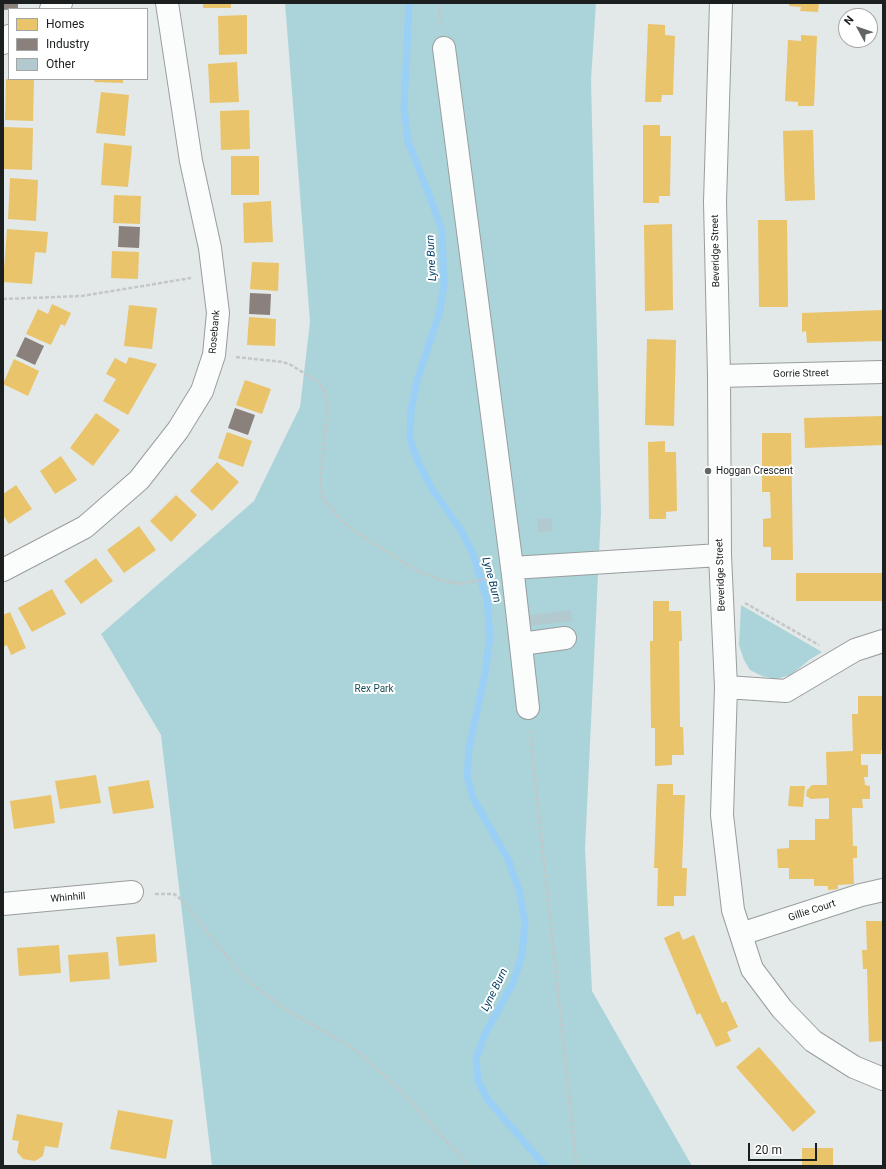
<!DOCTYPE html>
<html>
<head>
<meta charset="utf-8">
<style>
	body { margin:0 }
	#map { position:relative; width:886px; height:1169px; overflow:hidden; background:#e3e8e8; font-family:Roboto,sans-serif }
	canvas { display:block }
	.frame { position:absolute; inset:0; border:4px solid #1b1f1f; pointer-events:none }
	.legend { position:absolute; left:8px; top:8px; width:140px; height:72px; box-sizing:border-box; background:#fff; border:1px solid #a4a5a5; margin:0; padding:5px 7px; list-style:none; font-size:12px; color:#1b1f1f }
	.legend li { display:flex; align-items:center; gap:8px; height:20px }
	.legend b { width:20px; border:1px solid #a4a5a5 }
	.north { position:absolute; left:838px; top:8px; width:40px; height:40px; box-sizing:border-box; background:#fff; border:1px solid #a4a5a5; border-radius:50%; rotate:310deg; font-size:11px; font-weight:700; line-height:16px; text-align:center; color:#1b1f1f }
	.north::after { content:''; display:block; margin:auto; width:14px; height:18px; background:#616565; clip-path:polygon(50% 0,100% 100%,50% 72%,0 100%) }
	.scale { position:absolute; left:748px; top:1143px; width:69px; height:18px; box-sizing:border-box; border:2px solid #1b1f1f; border-top:0; padding-left:5px; font-size:12px; line-height:14px; white-space:nowrap; color:#1b1f1f; -webkit-text-stroke:3px #fff; paint-order:stroke }
</style>
</head>
<body>
<div id="map">
<canvas width="886" height="1169"></canvas>
<div class="frame"></div>
<ul class="legend">
<li><b style="height:11px;background:#e9c46a"></b>Homes</li>
<li><b style="height:11px;background:#8a817c"></b>Industry</li>
<li><b style="height:11px;background:#b3c9d0"></b>Other</li>
</ul>
<div class="north">N</div>
<div class="scale">20 m</div>
</div>
<script>
const context = document.querySelector('canvas').getContext('2d');
context.lineJoin = 'round';
function fillPath(path, color) {
  context.fillStyle = color;
  context.fill(path, 'evenodd');
}
function toPath(rows) {
  const path = new Path2D();
  for (const r of rows) {
    path.moveTo(r[0], r[1]);
    for (let i = 2; i < r.length; i += 2) path.lineTo(r[i], r[i + 1]);
  }
  return path;
}
function strokePath(path, color, width, dash) {
  context.strokeStyle = color;
  context.lineWidth = width;
  context.lineCap = dash ? 'butt' : 'round';
  context.setLineDash(dash || []);
  context.stroke(path);
}
function write(font, color, halo, rows, align = 'center') {
  context.font = font + ' Roboto,sans-serif';
  context.lineWidth = 4;
  context.setLineDash([]);
  context.textBaseline = 'middle';
  context.strokeStyle = halo;
  context.fillStyle = color;
  for (const [text, x, y, turn = 0] of rows) {
    context.save();
    context.translate(x, y);
    context.rotate((+turn || 0) * Math.PI / 180);
    context.textAlign = isNaN(turn) ? turn : align;
    if (halo) context.strokeText(text, 0, 0);
    context.fillText(text, 0, 0);
    context.restore();
  }
}
const green = toPath([
	[285,3,596,3,591,80,601,512,585,849,592,991,692,1166,212,1166,161,735,101,634,254,501,300,407,310,322],
	[741,605,822,652,809,660,791,675,776,679,762,676,750,670,744,660,739,645]
]);
const homes = toPath([
	[203,3,231,3,231,8,203,8],
	[789,3,819,3,818,12,800,11,801,7,789,6],
	[247,15,247,54,219,55,218,16],
	[648,24,665,25,665,35,675,36,673,95,662,95,661,102,645,102],
	[801,35,817,36,814,106,798,106,798,102,785,101,788,40,801,41],
	[237,62,239,102,210,103,208,64],
	[6,79,34,79,33,121,5,120],
	[95,79,123,79,123,83,94,82],
	[101,92,129,95,125,136,96,133],
	[249,110,250,149,221,150,220,111],
	[643,125,660,125,660,136,671,136,670,196,659,196,659,203,643,203],
	[3,127,33,128,32,170,3,169],
	[813,130,815,200,785,201,783,131],
	[104,143,132,146,128,187,101,185],
	[231,156,259,156,259,195,231,195],
	[10,178,38,180,36,221,8,219],
	[114,195,141,196,140,224,113,223],
	[271,201,273,242,244,243,243,203],
	[758,220,787,220,788,307,759,307],
	[672,224,673,310,645,311,644,225],
	[7,229,48,232,46,253,35,252,32,284,3,282],
	[112,251,139,252,138,279,111,278],
	[252,262,279,263,278,291,250,289],
	[52,304,71,313,65,326,61,324,51,345,26,334,38,309,48,314],
	[129,305,157,308,152,349,124,346],
	[883,310,883,341,807,343,806,331,802,332,802,313],
	[249,317,276,319,275,346,247,345],
	[647,339,676,340,674,426,645,425],
	[129,357,157,364,128,415,103,401,116,379,106,374,115,358,126,364],
	[14,359,39,371,28,396,3,384],
	[245,380,271,389,262,414,236,405],
	[96,413,120,430,93,466,70,448],
	[883,416,883,445,805,448,804,418],
	[227,432,252,441,243,467,218,458],
	[762,433,791,433,793,560,771,560,771,547,763,547,763,519,771,518,770,492,762,492],
	[665,441,665,452,676,452,677,511,666,512,666,519,649,519,648,442],
	[61,456,77,480,55,494,40,471],
	[217,462,239,482,212,511,190,491],
	[16,485,32,509,9,524,3,515,3,494],
	[176,495,197,515,171,542,150,521],
	[139,526,156,550,124,573,107,550],
	[96,558,113,581,81,604,64,581],
	[796,573,883,573,883,601,796,601],
	[52,589,66,614,32,632,18,608],
	[653,601,669,601,669,611,681,611,682,641,679,641,680,727,683,727,684,755,672,755,672,765,655,766,655,728,651,728,650,641,653,641],
	[10,612,26,648,11,655,7,645,3,647,3,615],
	[858,696,883,696,883,750,881,750,881,754,861,754,861,765,868,765,868,777,864,777,865,785,870,786,870,799,862,799,863,808,852,808,853,846,857,846,857,858,853,858,854,884,838,885,838,889,828,890,828,886,814,886,814,879,789,879,789,868,778,868,777,849,789,848,789,840,815,840,815,819,829,819,829,798,811,799,806,796,807,790,812,785,827,785,826,752,853,751,852,714,858,714],
	[96,775,101,803,60,809,55,781],
	[149,780,154,808,113,814,108,787],
	[657,784,673,784,673,795,685,795,682,868,687,868,686,896,674,896,674,906,657,906,658,868,654,868],
	[790,786,805,786,803,807,788,806],
	[51,795,55,823,14,829,10,801],
	[866,921,883,921,883,1041,869,1042,867,969,863,969,862,950,867,950],
	[679,931,683,940,694,935,722,1003,726,1001,738,1027,727,1032,731,1041,716,1047,700,1013,697,1015,664,938],
	[155,934,157,962,119,966,116,937],
	[59,945,61,973,19,976,17,948],
	[108,952,110,979,70,982,68,955],
	[759,1047,816,1112,793,1132,736,1067],
	[118,1110,173,1120,166,1159,110,1149],
	[17,1114,63,1123,58,1148,45,1146,43,1156,35,1161,23,1159,17,1152,19,1141,12,1140],
	[802,1148,833,1148,833,1166,802,1166]
]);
const industry = toPath([
	[3,3,18,3,18,9,3,10],
	[119,226,140,227,139,248,118,247],
	[250,293,271,294,270,315,249,314],
	[25,337,44,346,35,365,16,356],
	[235,408,255,415,248,435,228,428]
]);
const stream = toPath([
	[409,3,404,108,408,141,433,205,442,231,444,285,439,314,417,381,411,411,410,439,419,464,432,489,461,530,473,554,487,600,490,636,485,674,469,748,467,776,473,798,508,859,519,890,525,923,522,955,513,983,485,1034,476,1059,478,1081,488,1100,545,1166]
]);
const building = toPath([
	[552,518,552,531,538,532,538,519],
	[571,610,572,621,530,626,529,615]
]);
const path = toPath([
	[438,3,441,26],
	[3,299,82,296,191,278],
	[236,357,283,362,291,365,317,381,323,388,326,396,327,413,320,483,324,500,340,519,356,532,417,571,444,581,461,584,491,578],
	[745,603,819,645],
	[530,731,576,1161,575,1166],
	[155,894,174,894,183,901,239,972,263,993,282,1007,356,1050,400,1090,469,1166]
]);
const minor = toPath([
	[721,3,715,202,719,376,720,555,726,687,722,815,733,910,752,969,782,1009,813,1041,854,1067,883,1079],
	[51,9,61,3],
	[3,43,9,36],
	[444,48,513,575,528,708],
	[719,376,883,372],
	[512,568,720,555],
	[3,570,85,527,139,480,178,430,202,391,214,355,218,313,210,248,191,161,167,3],
	[521,644,565,638],
	[726,687,786,691,855,650,883,641],
	[3,904,132,892],
	[741,934,861,895,883,890]
]);
const markers = [
	[708,471,4,"#616565"]
];
const streetNames = [
	["Beveridge Street",716,251,-91],
	["Rosebank",215,332,-85],
	["Gorrie Street",801,374,-1],
	["Beveridge Street",721,575,-92],
	["Whinhill",68,898,-5],
	["Gillie Court",812,911,-18]
];
const poiNames = [
	["Hoggan Crescent",716,471]
];
const parkNames = [
	["Rex Park",374,689]
];
const waterNames = [
	["Lyne Burn",432,258,-93],
	["Lyne Burn",491,580,75],
	["Lyne Burn",495,990,-64]
];
fillPath(green, '#aad4d9');
fillPath(homes, '#e9c46a');
fillPath(industry, '#8a817c');
strokePath(stream, '#9acff6', 7);
fillPath(building, '#b3c9d0');
strokePath(minor, '#999d9d', 24);
strokePath(path, '#c4c7c7', 2.5, [4, 2]);
strokePath(minor, '#fbfcfc', 22);
for (const [x, y, r, color] of markers) {
  const dot = new Path2D();
  dot.arc(x, y, r, 0, 2 * Math.PI);
  context.fillStyle = color;
  context.fill(dot);
  strokePath(dot, '#fff', 1.5);
}
write('10px', '#1b1f1f', '#fff', streetNames);
write('10px', '#1b1f1f', '#fff', poiNames, 'left');
write('10px', '#1a4f54', '#fff', parkNames);
write('italic 11px', '#054165', '#fff', waterNames);
</script>
</body>
</html>
